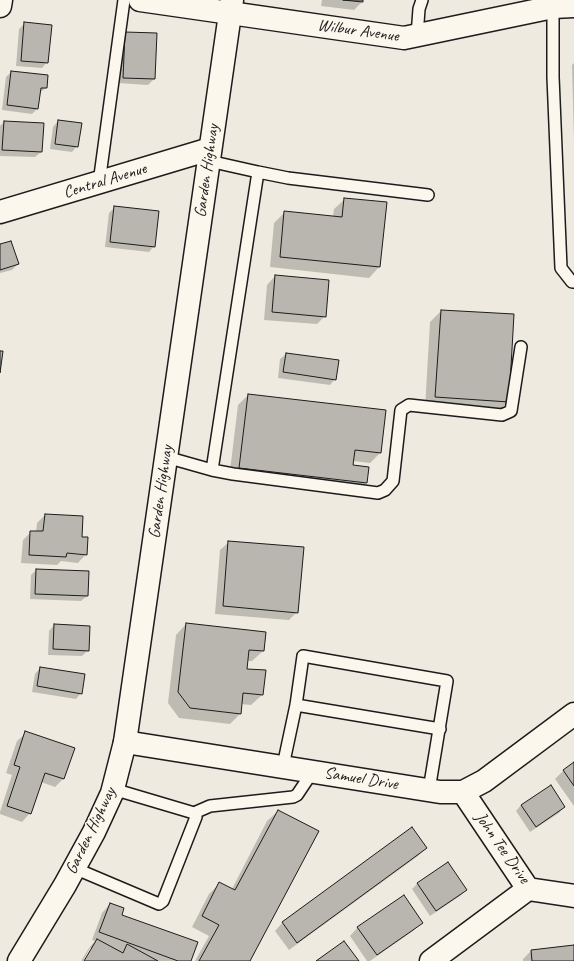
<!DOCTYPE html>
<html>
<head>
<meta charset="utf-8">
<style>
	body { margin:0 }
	canvas { display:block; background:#eeeadf }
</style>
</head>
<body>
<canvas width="574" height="961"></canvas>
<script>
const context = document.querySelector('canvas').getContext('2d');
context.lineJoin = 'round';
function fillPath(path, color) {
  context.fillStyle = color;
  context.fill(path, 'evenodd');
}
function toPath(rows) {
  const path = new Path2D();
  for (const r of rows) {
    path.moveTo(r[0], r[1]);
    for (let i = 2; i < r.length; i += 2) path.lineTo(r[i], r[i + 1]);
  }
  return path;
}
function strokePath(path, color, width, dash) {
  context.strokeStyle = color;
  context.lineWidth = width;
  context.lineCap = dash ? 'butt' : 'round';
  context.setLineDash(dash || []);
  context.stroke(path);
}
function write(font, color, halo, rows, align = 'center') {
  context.font = font + ' Caveat,sans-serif';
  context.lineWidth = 3;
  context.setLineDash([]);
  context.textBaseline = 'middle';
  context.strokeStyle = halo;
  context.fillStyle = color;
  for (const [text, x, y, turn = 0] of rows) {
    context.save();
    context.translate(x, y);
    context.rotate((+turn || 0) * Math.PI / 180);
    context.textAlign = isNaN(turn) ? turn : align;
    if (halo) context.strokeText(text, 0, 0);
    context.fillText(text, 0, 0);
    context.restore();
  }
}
const shadow = toPath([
	[322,0,362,0,362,2,354,10,321,6],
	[25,23,47,62,42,68,16,66,19,29],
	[126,33,156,34,154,79,148,85,118,83,120,38],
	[574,63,574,142,572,65],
	[11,72,46,88,39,93,38,108,32,114,2,110,6,77],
	[58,121,77,146,72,152,50,149,53,127],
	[4,122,41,152,35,157,0,156,0,126],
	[345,199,386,203,379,267,369,278,270,267,274,223,285,212,333,217,334,209],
	[115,207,154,246,149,252,105,247,109,213],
	[0,245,18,264,12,270,0,273],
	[275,276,325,316,317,324,264,320,267,285],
	[441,311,508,401,498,412,425,408,430,322],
	[286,354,335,379,330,385,278,378,280,359],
	[248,395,380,453,370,463,353,461,352,466,366,483,355,493,229,479,238,405],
	[45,515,81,537,86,554,78,563,61,561,57,565,21,563,23,540,31,532,36,532,37,523],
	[229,542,297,612,289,620,215,614,220,550],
	[36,570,87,596,81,601,30,599,31,575],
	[186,624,263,651,252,661,247,661,246,670,262,695,251,705,241,704,240,714,230,724,179,718,168,703,176,635],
	[54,625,88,650,82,656,48,655,49,631],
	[40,668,81,693,76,699,32,692,35,674],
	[26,733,64,778,55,787,41,782,30,813,22,822,0,814,0,812,12,775,6,773,17,741],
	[574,764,574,806,555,779,563,771],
	[521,805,564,807,559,813,530,832,516,811],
	[278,811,249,961,195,961,209,936,192,927,209,894,220,883,232,889,267,821],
	[426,848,418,856,289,950,275,931,283,922],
	[447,863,466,890,460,896,430,916,412,889,417,884],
	[110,904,120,915,190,961,85,961,93,948,90,948,83,961,81,961,89,948,95,941,92,940,102,913],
	[421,923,413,931,370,961,367,961,350,936,358,927],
	[574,946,574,961,523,961,523,959,531,951]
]);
const building = toPath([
	[343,0,363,0,363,2,343,0],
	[24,22,52,25,48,63,21,61,24,22],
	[125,32,157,33,155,79,123,78,125,32],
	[11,71,48,75,47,88,41,88,38,109,7,105,11,71],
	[58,120,82,123,78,147,55,144,58,120],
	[4,121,44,123,42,152,2,150,4,121],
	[344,198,387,202,380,267,280,257,284,211,342,217,344,198],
	[114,206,159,211,155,247,110,242,114,206],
	[11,241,19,264,0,270,0,244,11,241],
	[275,275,329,280,326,317,272,312,275,275],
	[441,310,514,314,509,402,435,397,441,310],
	[0,351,3,351,0,373,0,351],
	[286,353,339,360,336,380,283,372,286,353],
	[248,394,386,410,381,453,355,450,353,465,369,467,367,483,239,468,248,394],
	[45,514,83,516,82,537,88,537,87,555,67,553,66,557,29,555,30,531,43,531,45,514],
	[228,541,304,547,298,613,223,606,228,541],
	[36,569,89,571,88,596,35,594,36,569],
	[186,623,266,632,264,651,249,650,247,669,266,670,263,695,243,693,241,714,190,708,178,692,186,623],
	[54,624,90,626,89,651,53,649,54,624],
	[40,667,85,674,82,694,37,686,40,667],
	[25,731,75,748,64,779,45,773,31,814,7,806,20,767,14,765,25,731],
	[574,762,574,786,563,770,574,762],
	[551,785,565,807,536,827,521,805,551,785],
	[278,810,319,831,250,961,199,961,219,925,202,916,219,882,235,890,278,810],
	[412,827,427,848,297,943,282,922,412,827],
	[448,862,467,890,436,911,417,883,448,862],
	[404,895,423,923,377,955,357,927,404,895],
	[110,903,124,908,122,915,198,942,191,961,178,961,99,932,110,903],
	[97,939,123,953,127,944,158,961,84,961,97,939],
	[344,941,359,961,316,961,344,941],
	[574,945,574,961,532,961,531,950,574,945]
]);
const service = toPath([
	[553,7,553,77,561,268,572,282,574,282],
	[417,36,419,9,422,0],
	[209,161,258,172,212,470],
	[258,172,288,178,428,195],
	[99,183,124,0],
	[166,457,212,470,233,474,378,493,385,490,393,481,401,410,409,405,502,415,511,411,521,347],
	[296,705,440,729],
	[283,766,296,705,303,656,447,681,429,790],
	[194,813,210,806,293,797,297,795,313,771],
	[74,868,159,904,163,901,196,817,194,813,113,789]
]);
const minor = toPath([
	[140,0,404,38,553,7,574,6],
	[0,6,1,0],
	[0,212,210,149],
	[125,742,440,792,463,792,484,781,574,714],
	[463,792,528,889,574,896],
	[431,961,528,889]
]);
const secondary = toPath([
	[19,961,65,885,94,832,112,793,125,742,232,0]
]);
const streetNames = [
	["Wilbur Avenue",358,31,8],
	["Garden Highway",207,171,-82],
	["Central Avenue",105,181,-17],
	["Garden Highway",161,492,-82],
	["Samuel Drive",361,779,9],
	["Garden Highway",91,831,-64],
	["John Tee Drive",502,848,55]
];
fillPath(shadow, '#0003');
fillPath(building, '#b9b6af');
strokePath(building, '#1c1c1c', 1);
strokePath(service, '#1c1c1c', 14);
strokePath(minor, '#1c1c1c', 25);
strokePath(secondary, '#1c1c1c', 25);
strokePath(service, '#fbf7ec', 11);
strokePath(minor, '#fbf7ec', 22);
strokePath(secondary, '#fbf7ec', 22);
write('17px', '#1c1c1c', '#fbf7ec', streetNames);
</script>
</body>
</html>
